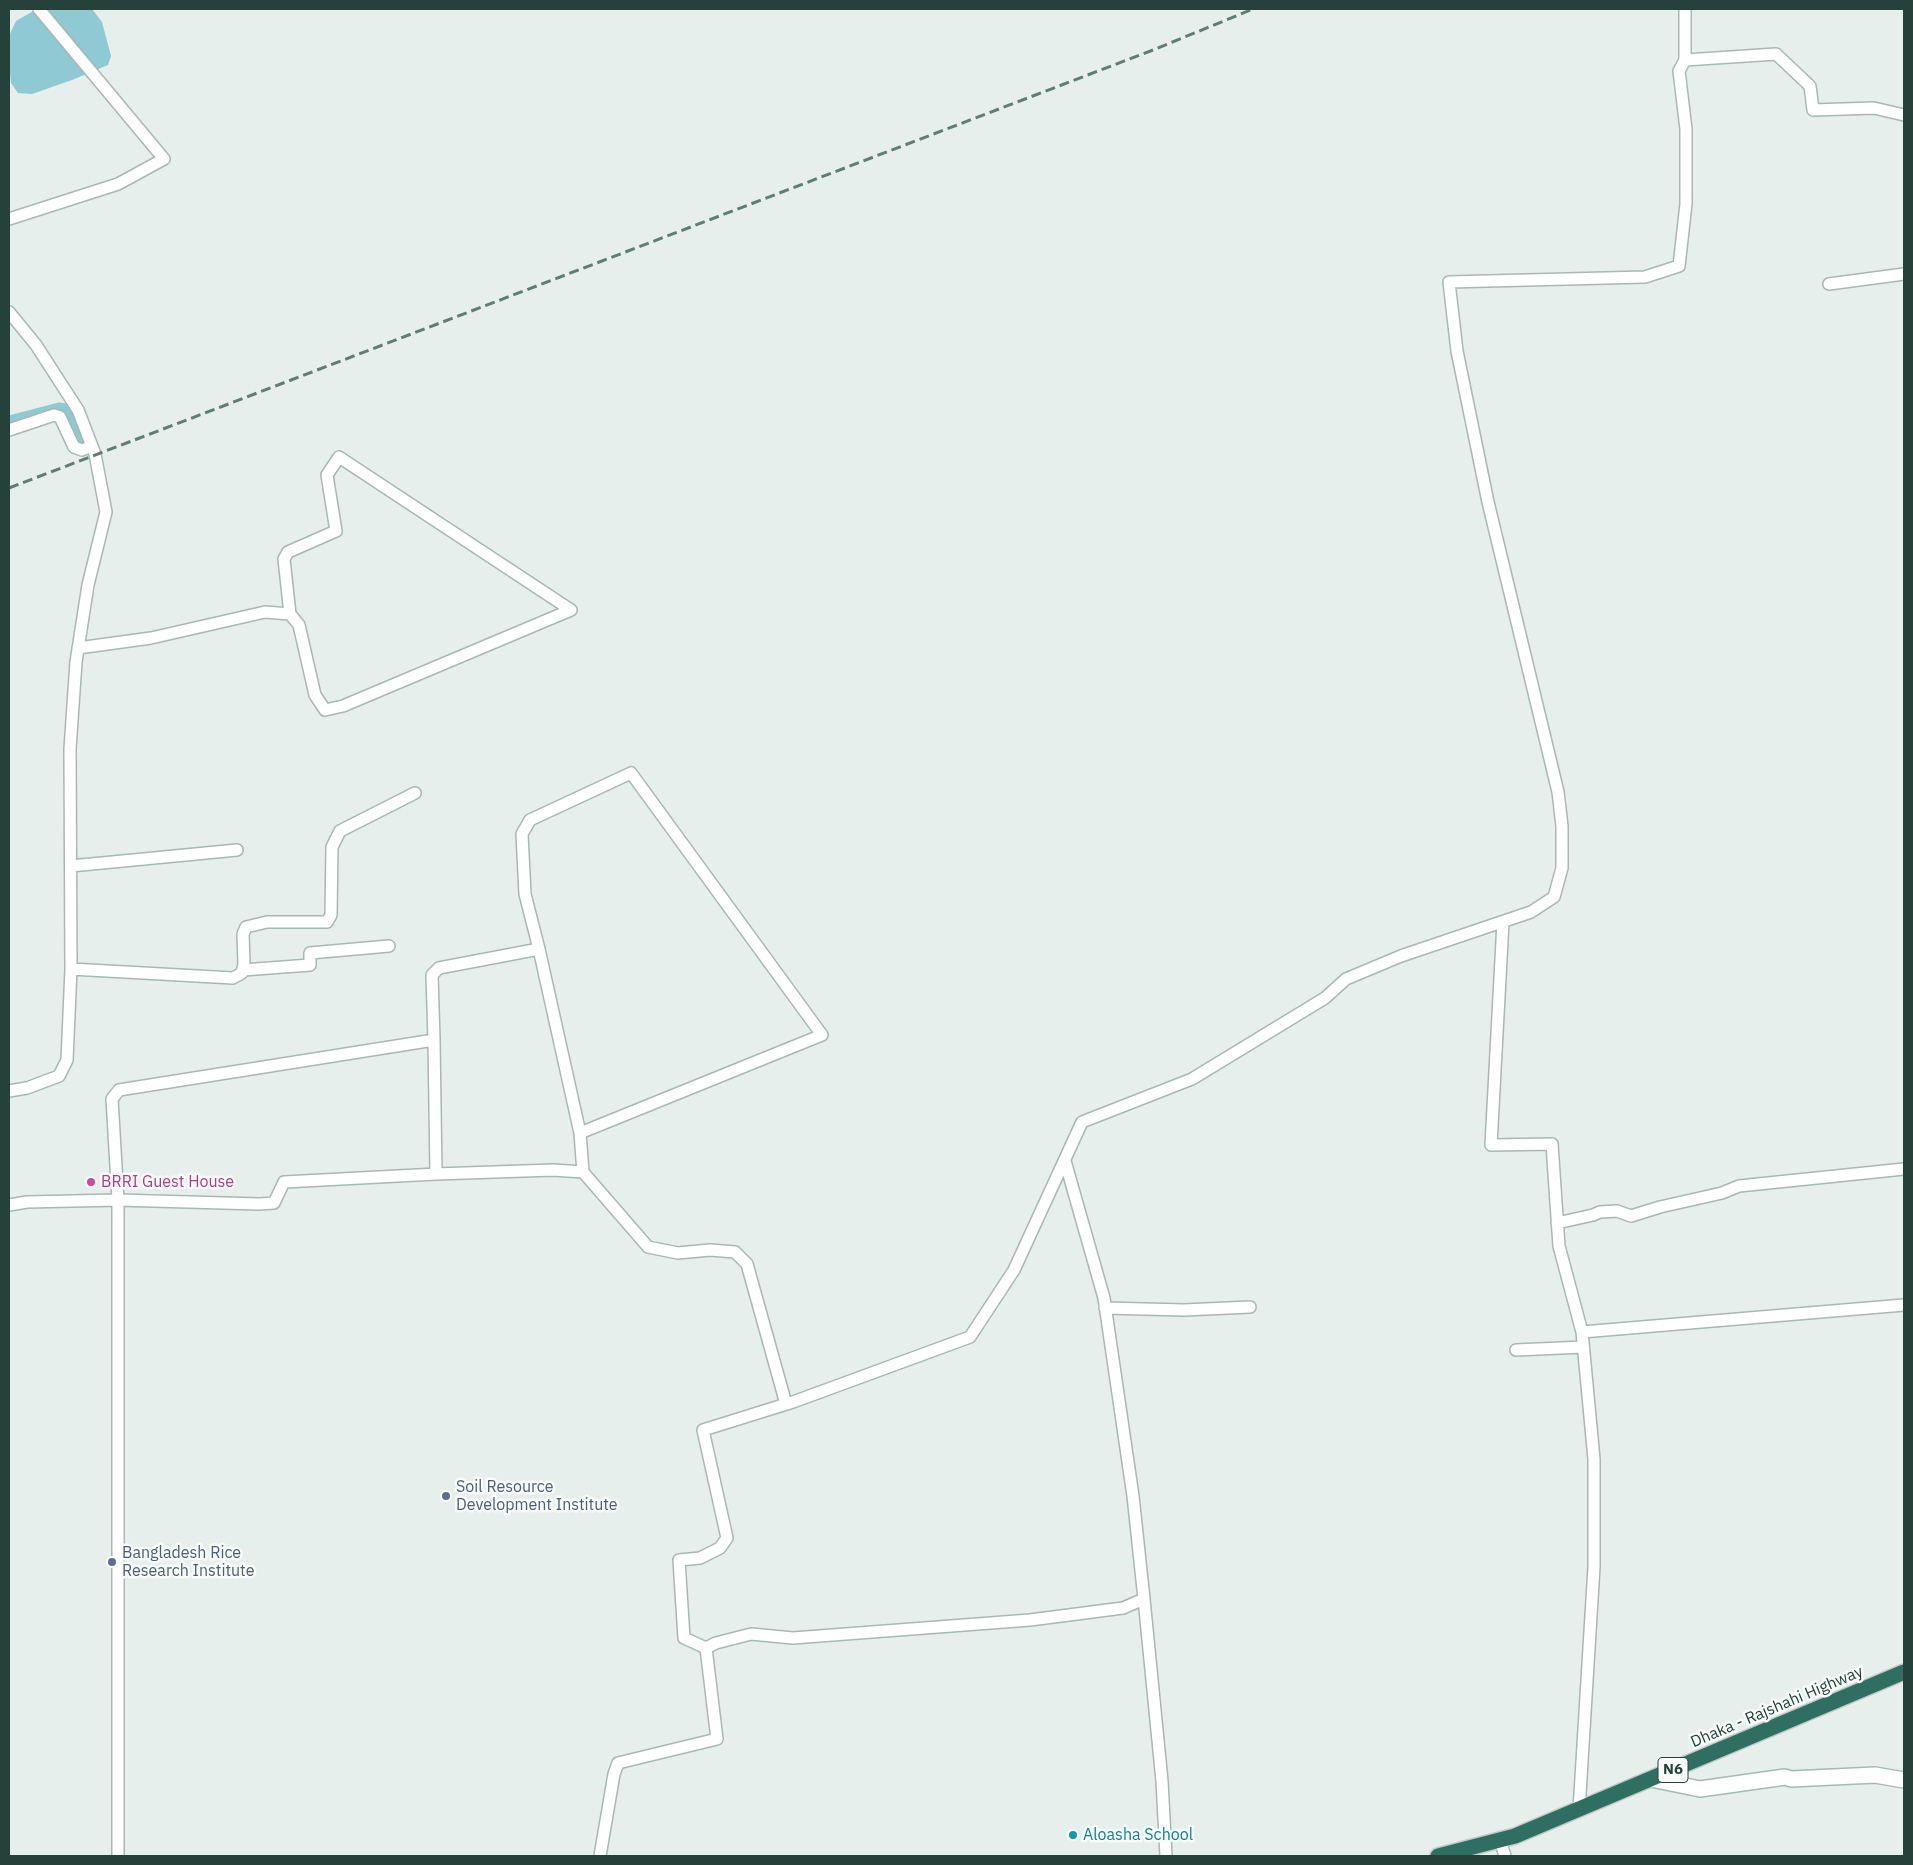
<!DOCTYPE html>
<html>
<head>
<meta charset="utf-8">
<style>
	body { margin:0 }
	#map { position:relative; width:1913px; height:1865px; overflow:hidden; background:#e6efeb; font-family:"IBM Plex Sans",sans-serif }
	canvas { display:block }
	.frame { position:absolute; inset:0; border:10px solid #24423a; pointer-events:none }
</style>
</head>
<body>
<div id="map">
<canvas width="1913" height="1865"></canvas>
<div class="frame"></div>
</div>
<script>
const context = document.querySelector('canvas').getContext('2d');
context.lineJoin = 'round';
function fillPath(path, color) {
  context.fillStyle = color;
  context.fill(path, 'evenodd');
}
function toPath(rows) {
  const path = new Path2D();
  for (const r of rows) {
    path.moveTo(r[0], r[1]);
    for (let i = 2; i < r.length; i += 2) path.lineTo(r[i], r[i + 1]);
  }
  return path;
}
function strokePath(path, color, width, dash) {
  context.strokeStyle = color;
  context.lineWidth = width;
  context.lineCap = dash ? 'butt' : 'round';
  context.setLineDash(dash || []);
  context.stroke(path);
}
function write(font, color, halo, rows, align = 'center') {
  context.font = font + ' "IBM Plex Sans",sans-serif';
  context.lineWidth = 5;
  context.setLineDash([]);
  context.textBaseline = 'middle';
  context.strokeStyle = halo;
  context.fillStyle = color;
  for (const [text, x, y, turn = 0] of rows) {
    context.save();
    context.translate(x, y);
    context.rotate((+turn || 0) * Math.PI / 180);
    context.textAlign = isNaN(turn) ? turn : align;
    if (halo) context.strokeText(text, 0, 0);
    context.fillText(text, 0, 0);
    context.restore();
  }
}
const water = toPath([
	[37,9,92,9,102,22,111,56,108,65,72,80,32,94,18,93,11,83,9,63,9,36,16,21]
]);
const canal = toPath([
	[9,421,59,408,65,409,82,441]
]);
const street = toPath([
	[1685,60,1776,54,1810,86,1813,110,1874,108,1904,115],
	[9,219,118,184,164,159,39,9],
	[1829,284,1904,274],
	[9,312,36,345,78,410,95,454,106,512,88,585,76,662,70,749,71,969,67,1060,59,1076,27,1088,9,1091],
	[9,430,54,415,60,417,74,447,82,450,92,446],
	[290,614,284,559,288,552,336,531,327,475,339,457,571,610],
	[78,648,151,638,265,612,290,614,299,625,315,695,325,710,343,706,571,610],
	[71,866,237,850],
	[1503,922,1491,1145,1552,1144,1559,1246,1582,1332],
	[539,949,580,1133],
	[71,969,233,978,242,973,244,964,243,934,246,927,267,922,327,922,331,915,332,847,340,831,415,793],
	[243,970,310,965,310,953,389,946],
	[434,1040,436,1174],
	[9,1205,27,1202,118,1200,259,1204,274,1203,284,1182,436,1174,553,1170,583,1172],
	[1557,1223,1593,1215,1600,1212,1617,1211,1631,1216,1660,1207,1722,1193,1739,1186,1904,1169],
	[1105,1308,1184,1310,1250,1307],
	[1516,1350,1583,1347],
	[1144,1599,1162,1781,1166,1856],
	[706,1648,684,1638,679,1560,700,1558,720,1548,727,1538,703,1430,793,1402,970,1337,1014,1270,1082,1122,1192,1079,1325,998,1346,979,1401,956,1531,912,1554,897,1562,868,1562,826,1558,792,1488,502,1457,351,1449,282,1645,277,1679,266,1686,204,1686,129,1679,71,1685,60,1685,9],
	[1579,1810,1594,1567,1594,1459,1582,1332,1904,1305],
	[1500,1840,1505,1856],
	[118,1856,118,1200,112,1099,119,1090,434,1040,432,975,439,968,539,949,525,894,522,834,530,820,631,773,822,1035,580,1133,583,1172,648,1247,678,1253,710,1250,735,1252,747,1264,786,1404],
	[600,1856,614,1774,618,1763,717,1739,706,1648,716,1643,751,1634,793,1638,1030,1620,1123,1608,1144,1599,1133,1496,1104,1298,1065,1161]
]);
const secondary = toPath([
	[1651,1779,1700,1789,1785,1777,1791,1779,1875,1775,1904,1780]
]);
const highway = toPath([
	[1438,1856,1515,1836,1904,1672]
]);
const rail = toPath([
	[9,488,1153,50,1253,9]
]);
const markers = [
	[91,1182,5,"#d1479c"],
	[446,1496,5,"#5c6f8a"],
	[112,1562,5,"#5c6f8a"],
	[1073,1835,5,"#0f9aa8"]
];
const shields = [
	[1673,1770,30]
];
const shieldNames = [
	["N6",1673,1770]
];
const hotelNames = [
	["BRRI Guest House",101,1182]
];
const serviceNames = [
	["Soil Resource",456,1487],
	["Development Institute",456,1505],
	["Bangladesh Rice",122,1553],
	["Research Institute",122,1571]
];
const streetNames = [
	["Dhaka - Rajshahi Highway",1777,1707,-23]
];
const cultureNames = [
	["Aloasha School",1083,1835]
];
fillPath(water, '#8ec9d4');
strokePath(canal, '#8ec9d4', 11);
strokePath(street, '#a8b8b2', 14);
strokePath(secondary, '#a4bbb3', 18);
strokePath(highway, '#c2cac8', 18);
strokePath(street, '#fff', 11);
strokePath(secondary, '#fff', 15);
strokePath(highway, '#2f6f62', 15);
strokePath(rail, '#5f7d75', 3, [10, 5]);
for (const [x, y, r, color] of markers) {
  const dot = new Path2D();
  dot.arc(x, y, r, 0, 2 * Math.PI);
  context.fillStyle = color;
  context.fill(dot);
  strokePath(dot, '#f7fbf9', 2);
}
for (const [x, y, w] of shields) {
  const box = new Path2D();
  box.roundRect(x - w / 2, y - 12.5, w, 25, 4);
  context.fillStyle = '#f7fbf9';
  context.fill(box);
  strokePath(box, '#24423a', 1);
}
write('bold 15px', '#24423a', null, shieldNames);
write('16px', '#b23c85', '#f7fbf9', hotelNames, 'left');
write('16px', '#4e5e75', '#f7fbf9', serviceNames, 'left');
write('16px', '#24423a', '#f7fbf9', streetNames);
write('16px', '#0d838f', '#f7fbf9', cultureNames, 'left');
</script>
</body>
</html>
